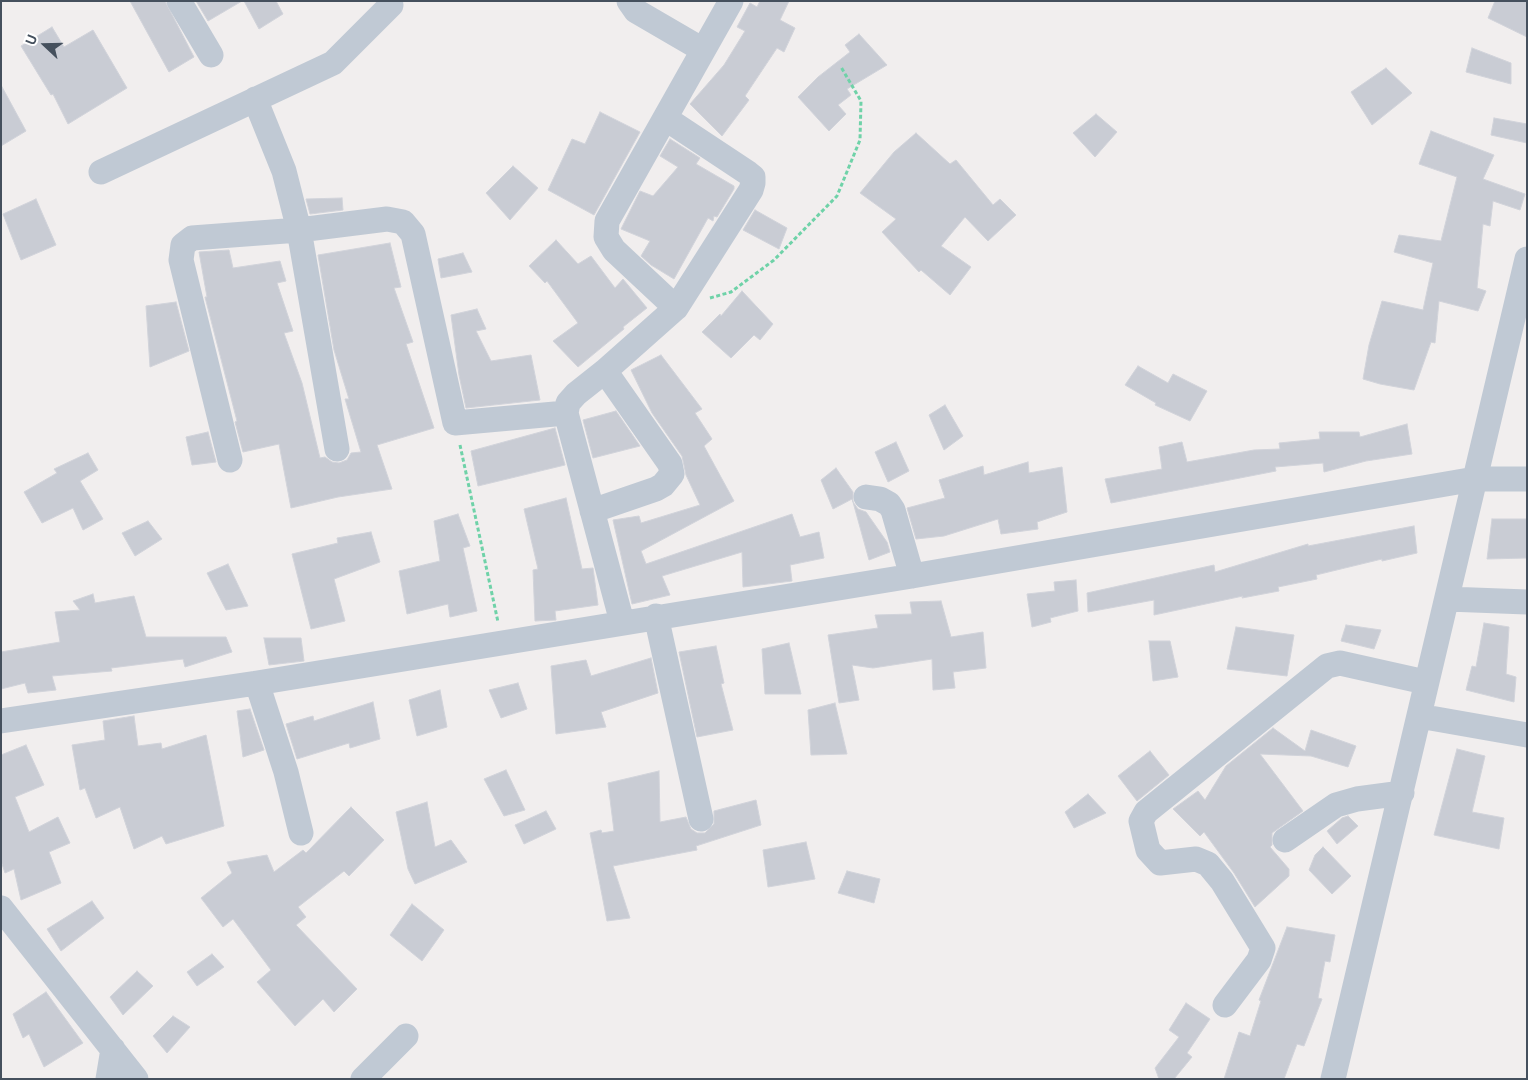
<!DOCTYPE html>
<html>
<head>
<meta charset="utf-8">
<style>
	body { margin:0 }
	#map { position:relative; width:1528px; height:1080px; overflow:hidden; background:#f1eeee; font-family:Ubuntu,sans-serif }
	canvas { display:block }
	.frame { position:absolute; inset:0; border:2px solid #45505d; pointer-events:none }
	.north { position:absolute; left:20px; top:20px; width:50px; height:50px; -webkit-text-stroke:4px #fff; paint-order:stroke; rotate:291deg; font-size:14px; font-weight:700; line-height:20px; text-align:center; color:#45505d }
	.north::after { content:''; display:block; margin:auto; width:18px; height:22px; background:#45505d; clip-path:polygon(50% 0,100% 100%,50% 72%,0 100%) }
</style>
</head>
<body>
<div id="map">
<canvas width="1528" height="1080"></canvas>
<div class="frame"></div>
<div class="north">U</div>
</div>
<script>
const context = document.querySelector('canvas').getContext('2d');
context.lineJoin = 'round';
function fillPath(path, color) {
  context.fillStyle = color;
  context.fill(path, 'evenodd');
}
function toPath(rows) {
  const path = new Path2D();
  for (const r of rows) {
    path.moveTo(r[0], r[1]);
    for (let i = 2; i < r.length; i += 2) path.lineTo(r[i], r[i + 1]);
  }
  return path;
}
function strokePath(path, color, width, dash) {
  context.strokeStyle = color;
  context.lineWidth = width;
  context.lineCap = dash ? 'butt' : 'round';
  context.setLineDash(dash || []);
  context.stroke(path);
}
const building = toPath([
	[130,1,165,1,194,57,169,72,130,1],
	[196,1,242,1,208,21,196,1],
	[244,1,276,1,283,14,259,29,244,1],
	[760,1,789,1,780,20,795,28,784,52,777,48,745,96,749,100,722,136,690,104,724,65,745,31,737,27,750,3,757,7,760,1],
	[1495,1,1527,1,1527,37,1488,18,1495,1],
	[52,27,64,47,93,30,127,88,68,124,53,94,51,95,21,46,52,27],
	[859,34,887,65,847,89,851,95,838,105,846,114,829,131,798,97,818,77,850,52,845,45,859,34],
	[1472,48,1511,63,1511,84,1466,72,1472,48],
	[1386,68,1412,93,1372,125,1351,92,1386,68],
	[1,85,26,131,1,146,1,85],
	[600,112,640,132,594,215,548,190,572,139,585,144,600,112],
	[1096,114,1117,132,1095,157,1073,133,1096,114],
	[1494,118,1527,124,1527,143,1491,135,1494,118],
	[1431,131,1494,155,1483,179,1525,194,1520,210,1493,201,1490,226,1483,224,1477,288,1486,291,1478,311,1439,301,1435,343,1431,342,1414,390,1380,384,1363,379,1369,345,1382,301,1423,310,1433,263,1394,252,1399,235,1441,241,1457,177,1419,164,1431,131],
	[916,133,950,164,956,160,993,205,1000,199,1016,215,988,241,965,217,941,246,971,267,950,295,921,270,919,272,882,232,896,219,860,193,894,152,916,133],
	[670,139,700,158,696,164,734,186,734,189,717,217,714,216,713,221,708,218,674,279,651,265,641,256,650,241,621,229,640,191,653,196,678,167,660,156,670,139],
	[513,166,538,188,510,220,486,193,513,166],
	[342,198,343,210,310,214,306,199,342,198],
	[36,199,56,245,21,260,3,214,36,199],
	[755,210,787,228,779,249,743,230,755,210],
	[556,240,578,264,591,256,615,288,623,279,647,308,623,327,624,329,578,367,553,341,578,323,547,281,545,283,529,266,556,240],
	[390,243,401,287,394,288,413,342,406,344,434,428,377,445,392,489,338,497,291,508,279,444,243,452,235,422,237,421,205,297,207,297,199,252,229,250,233,268,280,261,286,281,277,283,293,331,284,333,302,383,320,458,325,457,332,462,339,463,347,460,351,453,361,452,345,399,349,399,334,350,318,255,390,243],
	[463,253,472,272,441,278,438,259,463,253],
	[742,291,773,324,760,340,754,335,731,358,702,332,720,314,721,316,742,291],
	[176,302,189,351,150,367,146,306,176,302],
	[477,309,486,329,476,331,491,361,531,355,540,400,466,408,459,375,451,315,477,309],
	[661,355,702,409,695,413,712,439,704,446,734,501,641,551,646,564,792,514,800,537,819,532,824,558,790,565,792,581,743,587,742,552,662,576,670,595,632,604,613,520,639,516,641,523,700,505,686,475,682,456,652,413,631,370,661,355],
	[1138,366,1168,383,1173,374,1207,391,1190,421,1155,405,1156,403,1125,385,1138,366],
	[945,405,963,436,944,450,929,415,945,405],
	[616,411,640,446,593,458,583,420,616,411],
	[1407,424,1412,454,1366,461,1324,472,1323,463,1275,467,1276,471,1111,503,1105,479,1162,469,1159,447,1182,442,1187,462,1254,450,1280,449,1279,443,1320,439,1319,432,1359,432,1360,437,1407,424],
	[555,428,565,465,478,486,471,451,555,428],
	[208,432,216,462,192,465,186,437,208,432],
	[896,442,909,471,888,482,875,452,896,442],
	[88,453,98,470,80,481,103,519,83,530,73,508,42,523,24,492,57,473,54,469,88,453],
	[1028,462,1029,473,1062,467,1067,512,1037,522,1038,529,1001,534,998,519,944,536,916,539,907,508,945,498,939,480,983,466,984,475,1028,462],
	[836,468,853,492,853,502,852,499,833,509,821,480,836,468],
	[566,498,582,569,593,568,598,605,555,611,556,620,535,621,533,570,538,569,524,509,566,498],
	[853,502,858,509,866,512,887,542,890,552,869,560,853,502],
	[458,514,470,546,463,548,477,611,450,617,448,604,407,614,399,571,440,561,434,521,458,514],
	[1492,519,1527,519,1527,558,1487,559,1492,519],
	[148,521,162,539,135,556,122,533,148,521],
	[1414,526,1417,553,1382,561,1382,559,1316,575,1317,579,1278,587,1279,591,1242,598,1243,596,1154,615,1154,600,1088,612,1087,593,1214,565,1215,572,1308,544,1308,546,1414,526],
	[371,532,380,562,334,579,345,621,311,629,292,554,338,543,337,538,371,532],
	[228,564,248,606,226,610,207,573,228,564],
	[1076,580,1078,611,1050,618,1051,622,1032,627,1027,594,1055,591,1054,582,1076,580],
	[93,594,95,603,134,596,146,637,226,637,232,652,185,667,183,659,111,668,112,671,52,676,56,690,28,693,25,683,1,689,1,652,60,642,55,612,80,610,73,601,93,594],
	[941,601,951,637,983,632,986,668,953,672,955,688,933,690,932,659,873,668,852,665,859,700,839,703,828,635,878,628,875,615,912,614,910,602,941,601],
	[1484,623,1509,627,1506,674,1516,677,1514,702,1466,690,1472,666,1476,667,1484,623],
	[1346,625,1381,630,1374,649,1341,641,1346,625],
	[1236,627,1294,635,1287,676,1227,669,1236,627],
	[264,638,301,638,304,661,269,665,264,638],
	[1149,641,1170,641,1178,677,1153,681,1149,641],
	[789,643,801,694,765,694,762,649,789,643],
	[716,646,724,683,721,684,733,730,697,737,679,652,716,646],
	[651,658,658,693,601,712,606,727,556,734,551,666,586,660,591,676,651,658],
	[518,683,527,709,501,718,489,690,518,683],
	[440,690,447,727,417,736,409,700,440,690],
	[373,702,380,739,350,748,349,743,297,759,286,724,313,716,314,721,373,702],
	[835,703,847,754,811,755,808,710,835,703],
	[250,709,264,750,243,757,237,711,250,709],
	[134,716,138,746,161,743,162,749,206,735,224,826,166,844,162,836,134,849,120,807,96,818,85,788,80,790,72,745,105,740,103,721,134,716],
	[1273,728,1305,751,1311,730,1356,746,1348,767,1311,756,1260,754,1303,811,1272,833,1272,845,1270,847,1289,869,1289,876,1255,907,1234,873,1204,832,1200,836,1173,809,1198,791,1205,800,1226,766,1273,728],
	[26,745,44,785,15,797,29,832,58,817,70,843,49,852,61,883,21,900,14,869,5,873,1,861,1,755,26,745],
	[1457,749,1485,756,1472,812,1504,818,1499,849,1434,835,1457,749],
	[1150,751,1169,775,1137,801,1118,776,1150,751],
	[506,770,525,810,504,816,484,779,506,770],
	[659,771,660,822,686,817,691,829,697,833,705,833,714,824,714,811,756,800,761,825,696,846,697,850,613,866,630,918,607,921,590,833,601,830,602,833,614,831,608,783,659,771],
	[1088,794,1106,813,1074,828,1065,812,1088,794],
	[427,802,435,847,451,840,467,862,415,884,408,869,396,812,427,802],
	[351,807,384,840,349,876,344,871,298,907,306,917,296,925,357,989,334,1012,323,999,295,1026,257,982,271,970,233,919,223,927,201,898,232,873,227,862,267,855,274,872,303,850,306,853,351,807],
	[546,811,556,829,524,844,515,825,546,811],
	[1348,816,1358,826,1337,844,1327,831,1342,818,1348,816],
	[806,842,815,879,768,887,763,850,806,842],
	[1323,847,1351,876,1332,894,1309,870,1315,855,1323,847],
	[847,871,880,879,874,903,838,893,847,871],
	[92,901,104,918,61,951,47,929,92,901],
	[412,904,444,930,422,961,390,935,412,904],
	[1287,927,1335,935,1330,962,1325,961,1318,998,1322,999,1304,1046,1297,1044,1284,1079,1224,1079,1239,1032,1250,1036,1261,1001,1259,1000,1287,927],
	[212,954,224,967,197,986,187,972,212,954],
	[137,971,153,986,123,1015,110,997,137,971],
	[46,992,83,1043,44,1067,29,1034,23,1038,13,1014,46,992],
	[1186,1003,1210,1019,1187,1053,1192,1057,1174,1079,1159,1079,1155,1068,1179,1037,1169,1030,1186,1003],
	[173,1016,190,1027,167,1053,153,1036,173,1016]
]);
const path = toPath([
	[710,298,731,292,774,260,837,196,860,140,861,101,841,67],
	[460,445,498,622]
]);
const minor = toPath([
	[179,1,211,55],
	[629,1,636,11,703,50],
	[255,99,284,171,299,230,337,449],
	[665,118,748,173,753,177,753,183,751,190,676,308],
	[101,172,333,63,391,5],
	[230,460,181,260,183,245,192,238,299,230,387,219,403,222,413,234,455,423,566,413],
	[866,497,880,499,889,504,893,510,912,576],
	[592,511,656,489,663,485,672,474,670,464,605,371],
	[1447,599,1527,602],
	[656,616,701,819],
	[622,622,566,413,568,403,576,394,605,371,676,308,614,250,606,237,607,221,731,1],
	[257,683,286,772,301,833],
	[1419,716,1527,735],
	[1,721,257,683,912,576,1475,479,1527,479],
	[1285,840,1336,805,1357,799,1402,793],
	[1,908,136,1079],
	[1225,1005,1259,960,1263,948,1222,881,1208,864,1196,859,1160,863,1148,850,1141,821,1146,812,1327,666,1340,663,1425,682],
	[108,1079,113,1049],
	[363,1079,406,1036],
	[1333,1079,1527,259]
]);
fillPath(building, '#c9ccd4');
strokePath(building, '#d1d3da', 1);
strokePath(path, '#6fd2a8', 3, [4, 2.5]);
strokePath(minor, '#c0c9d4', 25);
</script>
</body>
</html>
